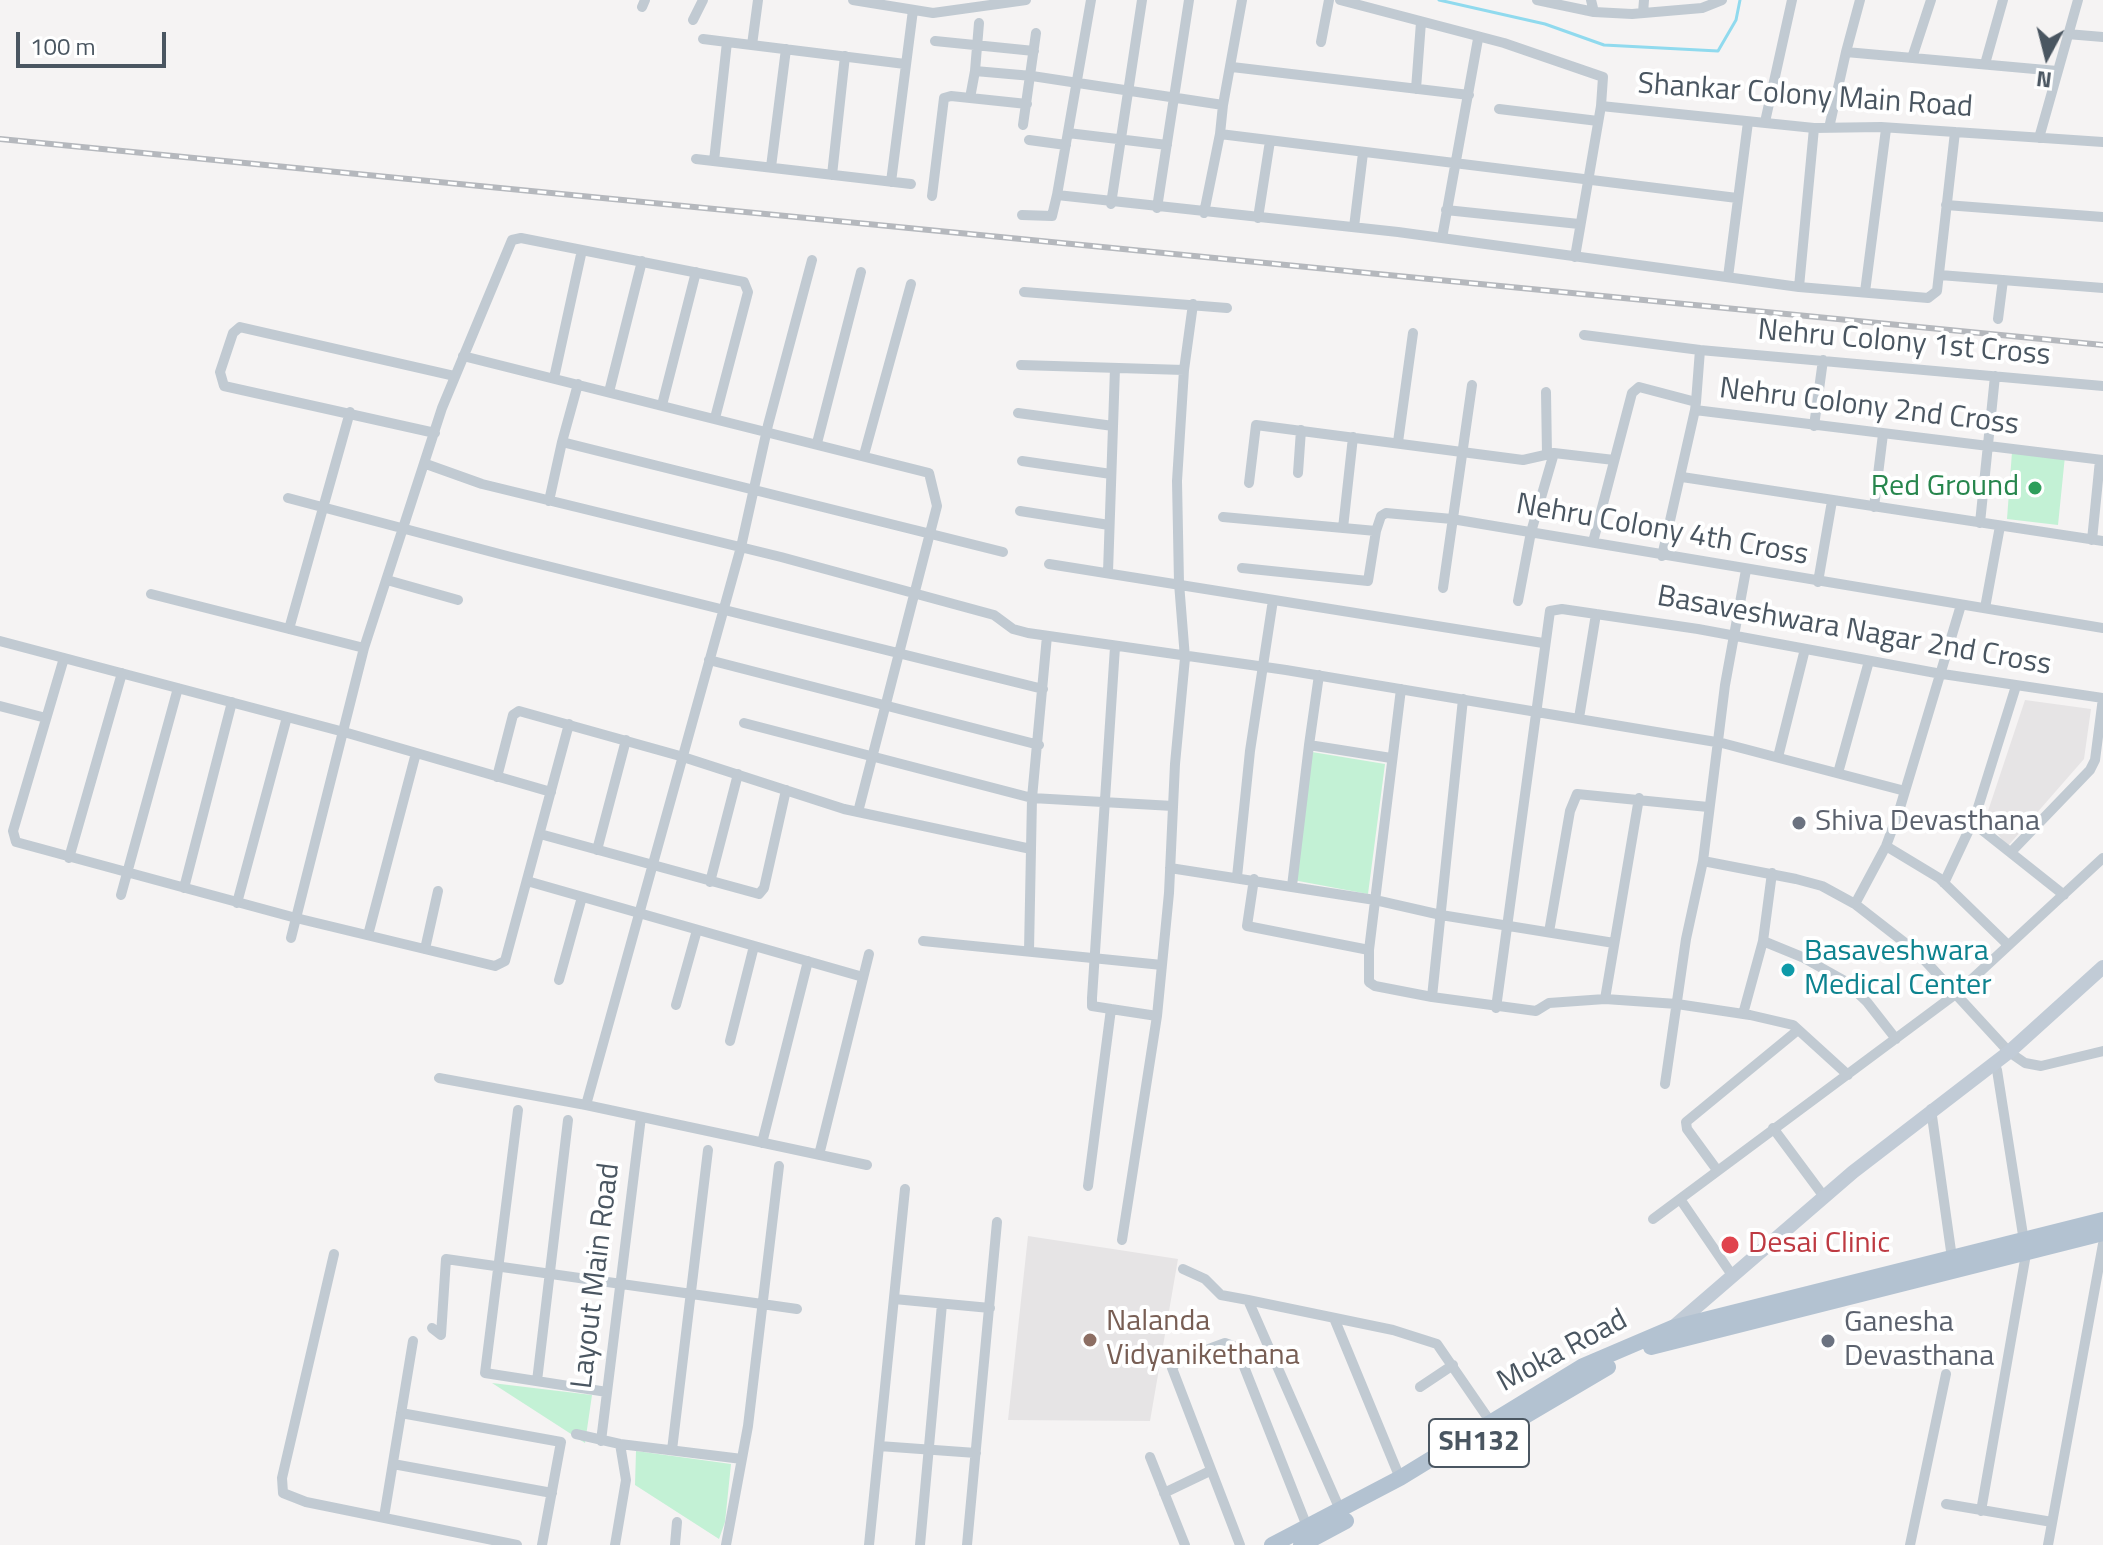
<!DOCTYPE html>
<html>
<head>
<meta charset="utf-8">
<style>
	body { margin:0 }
	#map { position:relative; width:2103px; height:1545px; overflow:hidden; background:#f5f3f3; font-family:"Titillium Web",sans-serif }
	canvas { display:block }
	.north { position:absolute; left:2007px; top:16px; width:80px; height:80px; -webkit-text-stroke:6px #fff; paint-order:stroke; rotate:187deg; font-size:22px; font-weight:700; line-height:32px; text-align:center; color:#4a5661 }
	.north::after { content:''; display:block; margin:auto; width:28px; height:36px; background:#4a5661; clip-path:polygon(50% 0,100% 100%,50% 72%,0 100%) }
	.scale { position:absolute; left:16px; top:32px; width:150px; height:36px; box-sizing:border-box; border:4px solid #4a5661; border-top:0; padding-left:10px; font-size:24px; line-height:28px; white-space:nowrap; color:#4a5661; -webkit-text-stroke:6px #fff; paint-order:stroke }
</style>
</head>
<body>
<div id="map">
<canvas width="2103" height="1545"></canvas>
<div class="north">N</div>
<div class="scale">100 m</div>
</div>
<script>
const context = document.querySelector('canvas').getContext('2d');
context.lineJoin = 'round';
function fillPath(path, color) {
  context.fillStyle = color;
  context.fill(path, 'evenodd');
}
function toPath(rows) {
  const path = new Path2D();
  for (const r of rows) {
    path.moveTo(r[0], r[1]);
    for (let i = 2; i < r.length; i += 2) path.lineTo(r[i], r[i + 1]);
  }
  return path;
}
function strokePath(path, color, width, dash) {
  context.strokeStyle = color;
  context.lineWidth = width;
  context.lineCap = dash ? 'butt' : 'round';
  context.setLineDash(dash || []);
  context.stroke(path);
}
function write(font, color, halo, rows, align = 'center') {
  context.font = font + ' "Titillium Web",sans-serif';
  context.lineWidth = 8;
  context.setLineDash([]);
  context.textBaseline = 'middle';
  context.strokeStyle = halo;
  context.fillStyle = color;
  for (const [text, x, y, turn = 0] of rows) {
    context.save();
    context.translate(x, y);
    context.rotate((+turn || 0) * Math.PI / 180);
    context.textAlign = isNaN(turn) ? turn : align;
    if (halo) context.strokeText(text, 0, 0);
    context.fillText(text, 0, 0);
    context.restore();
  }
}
const education = toPath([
	[2025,700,2091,709,2084,759,2007,847,1986,817],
	[1028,1236,1178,1259,1150,1421,1008,1420]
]);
const green = toPath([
	[2012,452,2065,456,2058,525,2007,519],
	[1312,752,1385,764,1368,894,1293,880],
	[492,1383,592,1395,585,1443],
	[636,1451,731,1464,725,1522,719,1539,635,1485]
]);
const stream = toPath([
	[1439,0,1545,24,1604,45,1718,51,1736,20,1740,0]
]);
const street = toPath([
	[853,0,933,13,1026,0],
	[1340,0,1504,43,1603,77,1601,106],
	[1537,0,1594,12,1632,14,1702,8,1722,0],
	[1591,0,1594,12],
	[1860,0,1846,52,2057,71],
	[642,7,645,0],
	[1643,13,1644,0],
	[693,20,703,0],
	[2067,34,2103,37],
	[703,39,905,64],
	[935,41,1034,51],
	[1321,42,1329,0],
	[752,45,758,0],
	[1912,58,1931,0],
	[1985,64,2003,0],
	[1232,67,1469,95],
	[975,71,979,23],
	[1416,89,1421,22],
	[970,98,975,71,1032,76,1223,105,1220,134,1737,198],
	[1223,105,1242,0],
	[1499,109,1598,121],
	[1765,122,1792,0],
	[1023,125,1036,33],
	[1829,128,1846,52],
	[1068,133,1167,145],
	[2039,138,2078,0],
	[1029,140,1066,145],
	[696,159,911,184],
	[714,161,727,42],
	[771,167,786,49],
	[832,175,845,56],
	[891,182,913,10],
	[1057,195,1091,0],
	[932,196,944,98,951,96,1027,104],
	[1111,204,1142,0],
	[1946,205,2103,217],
	[1157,208,1189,0],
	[1446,210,1579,224],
	[1204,213,1220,134],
	[1022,215,1052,216,1057,195,1398,232,1799,287,1928,298,1937,291,1955,132],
	[1258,218,1270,141],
	[1354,227,1363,153],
	[1442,238,1478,39],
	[1575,257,1601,106,1814,128,1881,127,2103,142],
	[1940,275,2103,288],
	[1728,277,1748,122],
	[1799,287,1814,128],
	[1024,292,1227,308],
	[1865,292,1886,129],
	[1998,319,2003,280],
	[1584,335,1700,350,2103,386],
	[463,356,929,473,937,506,858,812],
	[1021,365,1184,370],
	[554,378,582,250],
	[578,384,562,442,1003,552],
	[609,392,642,261],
	[1546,392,1547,455],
	[1696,402,1700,350],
	[662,405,696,272],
	[1018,413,1113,426],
	[1814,426,1823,360],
	[435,433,224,386,220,372,233,333,240,327,455,376],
	[1398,442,1413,333],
	[817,443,861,272],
	[864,455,911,284],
	[1022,461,1111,474],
	[426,464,482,484,781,557,994,615,1013,629,1028,633,1286,670,1722,743,1905,791],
	[1298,473,1301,430],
	[1682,477,2103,541],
	[1249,483,1256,425,1523,460,1554,453,1614,460],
	[288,498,511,557,1043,689],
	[549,501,562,442],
	[1874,507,1883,434],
	[1020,511,1109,525],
	[1223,517,1376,531,1381,516,1386,513,1452,519,2103,628],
	[1980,523,1995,376],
	[1343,528,1353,437],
	[2092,540,2100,460],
	[1593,542,1632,393,1639,387,1696,402,1695,410,2103,460],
	[1662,556,1695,410],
	[1049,564,1543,643],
	[1242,568,1368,581,1376,531],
	[1108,572,1115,368],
	[387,580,458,600],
	[1818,582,1832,501],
	[1443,588,1472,385],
	[151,594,364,648],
	[1518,601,1531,532,1554,453],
	[1985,608,2000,526],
	[289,629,350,412],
	[0,641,344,732,551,792],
	[64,658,13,831,16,842,296,918,495,966,505,961,569,724],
	[709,660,1039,745],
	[1463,699,1432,997,1536,1011,1549,1003,1605,999,1677,1004,1750,1015,1793,1025,1848,1075],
	[0,706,46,718],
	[1579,718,1596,614],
	[744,723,1032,798,1173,806],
	[1309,745,1319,675],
	[1778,757,1805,649],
	[1838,773,1869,661],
	[497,777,513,715,519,711,680,756,844,809,1031,849],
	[1972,822,2064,895],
	[540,834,759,894,764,888,786,790],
	[1886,846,1939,878,2007,944],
	[597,850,626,740],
	[2011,852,2090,770,2095,760,2103,698],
	[69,858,122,673],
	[1703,861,1796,879,1822,886,1855,904,1918,953,2009,1052,2025,1063,2041,1066,2103,1051],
	[1170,868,1375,900,1441,915,1614,943],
	[1237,877,1250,751,1273,600],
	[1254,879,1247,926,1369,950,1369,982,1375,986,1432,997],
	[527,881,863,977],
	[710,882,738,774],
	[1944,883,1975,817,2016,686],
	[1292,886,1309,745,1391,758],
	[184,888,232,702],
	[121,895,178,688],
	[237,903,287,717],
	[1855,904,1886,846,1899,811,1961,605],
	[1549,932,1570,811,1577,794,1708,807],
	[368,935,416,753],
	[291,938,364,648,442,408,512,240,521,238,744,282,748,292,715,418],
	[923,941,1162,965],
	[1763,941,1802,957,1845,981,1867,1002,1896,1039],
	[425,949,438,891],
	[1369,950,1401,689],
	[1029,951,1032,798,1047,636],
	[559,980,582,897],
	[1605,999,1639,798],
	[676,1005,697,930],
	[1496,1008,1550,611,1562,609,1698,629,1936,673,2103,698],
	[1111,1009,1157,1016],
	[1743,1014,1763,941,1772,873],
	[730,1041,754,946],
	[439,1078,586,1105,867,1165],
	[1665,1084,1686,939,1703,861,1725,685,1746,570],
	[586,1105,741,547,768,425,812,260],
	[1931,1109,1952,1258],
	[518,1110,485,1373,607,1392],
	[1773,1128,1825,1198],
	[762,1143,808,961],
	[819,1155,869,954],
	[1717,1170,1687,1129,1686,1122,1798,1030],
	[1088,1186,1111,1009,1092,1006,1092,998,1115,647],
	[1680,1199,1732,1275],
	[1653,1219,1957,993,2103,858],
	[1122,1240,1157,1016,1169,893,1175,764,1185,658,1179,583,1177,481,1184,370,1193,304],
	[334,1254,282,1478,283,1493,306,1502,517,1545],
	[1183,1269,1205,1279,1221,1295,1248,1300,1341,1512],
	[894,1299,990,1308],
	[1248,1300,1393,1330,1437,1344,1492,1424],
	[1334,1318,1400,1478],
	[432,1328,441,1335,446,1259,797,1309],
	[537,1381,568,1120],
	[1420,1387,1453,1365],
	[401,1413,561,1442,542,1545],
	[576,1434,620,1444,742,1459],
	[601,1441,641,1117],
	[879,1446,976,1453],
	[672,1450,708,1150],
	[1150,1457,1185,1545],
	[393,1464,552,1493],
	[1164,1493,1210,1471],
	[1946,1504,2052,1522],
	[1981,1511,2026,1254,1997,1070,1991,1065],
	[384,1517,413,1341],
	[615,1545,626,1480,620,1444],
	[675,1545,677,1522],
	[726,1545,748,1426,779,1166],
	[869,1545,905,1189],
	[920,1545,942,1304],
	[967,1545,997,1222],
	[1240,1545,1172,1368,1179,1360,1225,1343,1236,1347,1241,1359,1308,1529],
	[1910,1545,1946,1374],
	[2048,1545,2103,1244]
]);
const secondary = toPath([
	[1671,1329,1853,1172,2009,1052,2103,967]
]);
const primary = toPath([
	[1651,1347,2103,1233],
	[1452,1459,1608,1367],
	[1272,1545,1400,1478,1583,1366,1672,1328,2103,1220],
	[1301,1545,1346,1521]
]);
const rail = toPath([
	[0,139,2103,345]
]);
const markers = [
	[2035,488,8,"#2e9e5b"],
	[1799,823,8,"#6b7280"],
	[1788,970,8,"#0f9aa8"],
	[1730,1245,10,"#e0444e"],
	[1090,1340,8,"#8d6e63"],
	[1828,1341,8,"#6b7280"]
];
const shields = [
	[1479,1443,100]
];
const shieldNames = [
	["SH132",1479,1443]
];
const streetNames = [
	["Shankar Colony Main Road",1805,97,4],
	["Nehru Colony 1st Cross",1904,344,5],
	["Nehru Colony 2nd Cross",1869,408,7],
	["Nehru Colony 4th Cross",1662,531,10],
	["Basaveshwara Nagar 2nd Cross",1854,632,10],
	["Layout Main Road",597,1276,-83],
	["Moka Road",1563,1352,-28]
];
const leisureNames = [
	["Red Ground",2019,488]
];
const worshipNames = [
	["Shiva Devasthana",1815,823],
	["Ganesha",1844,1324],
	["Devasthana",1844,1358]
];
const cultureNames = [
	["Basaveshwara",1804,953],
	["Medical Center",1804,987]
];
const healthNames = [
	["Desai Clinic",1748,1245]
];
const educationNames = [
	["Nalanda",1106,1323],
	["Vidyanikethana",1106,1357]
];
fillPath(education, '#e6e4e5');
fillPath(green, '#c3f1d5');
strokePath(stream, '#90daee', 3);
strokePath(street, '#c1cad2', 10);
strokePath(secondary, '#c1cbd6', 14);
strokePath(primary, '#b3c2d1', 16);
strokePath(rail, '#b5b8bd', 6);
strokePath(rail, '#fff', 3, [9]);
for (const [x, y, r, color] of markers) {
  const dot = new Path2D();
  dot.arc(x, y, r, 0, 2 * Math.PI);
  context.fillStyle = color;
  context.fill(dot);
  strokePath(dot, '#fff', 3);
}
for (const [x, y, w] of shields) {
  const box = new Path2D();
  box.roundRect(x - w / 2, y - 24, w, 48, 6);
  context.fillStyle = '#fff';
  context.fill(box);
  strokePath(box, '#4a5661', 2);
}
write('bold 28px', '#4a5661', null, shieldNames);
write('30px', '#4a5661', '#fff', streetNames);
write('30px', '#27864d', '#fff', leisureNames, 'right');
write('30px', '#5b616d', '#fff', worshipNames, 'left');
write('30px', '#0d838f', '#fff', cultureNames, 'left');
write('30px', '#be3a42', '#fff', healthNames, 'left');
write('30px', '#785e54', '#fff', educationNames, 'left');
</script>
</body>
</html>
